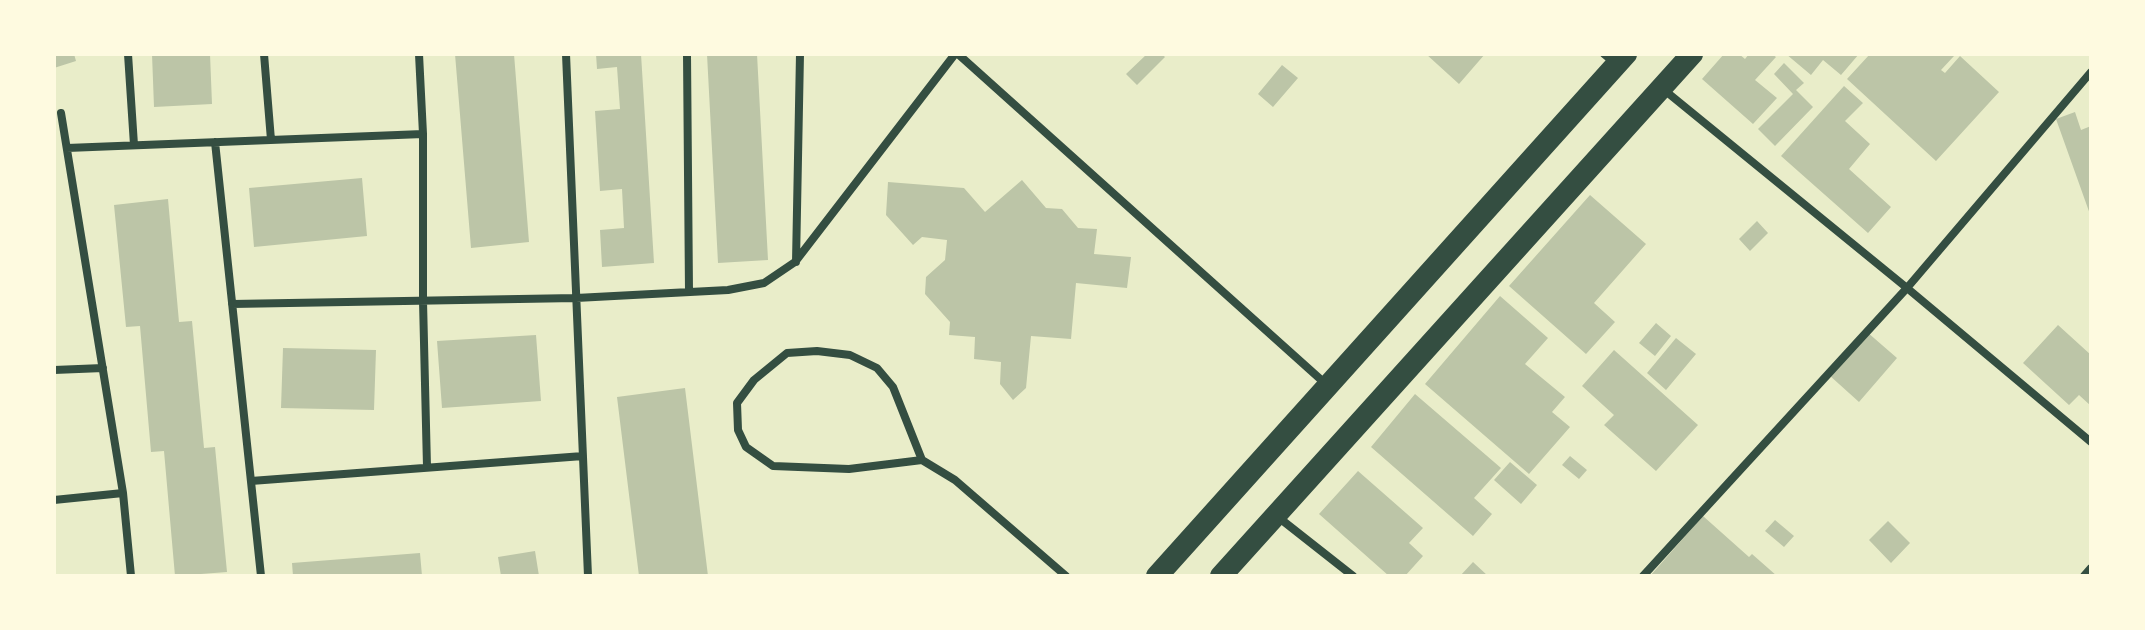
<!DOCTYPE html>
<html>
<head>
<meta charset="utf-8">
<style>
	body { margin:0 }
	#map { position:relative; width:2145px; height:630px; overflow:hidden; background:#e9edc9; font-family:"Fira Sans Condensed",sans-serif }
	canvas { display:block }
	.frame { position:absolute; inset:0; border:56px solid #fefae0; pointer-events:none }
</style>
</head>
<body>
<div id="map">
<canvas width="2145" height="630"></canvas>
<div class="frame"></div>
</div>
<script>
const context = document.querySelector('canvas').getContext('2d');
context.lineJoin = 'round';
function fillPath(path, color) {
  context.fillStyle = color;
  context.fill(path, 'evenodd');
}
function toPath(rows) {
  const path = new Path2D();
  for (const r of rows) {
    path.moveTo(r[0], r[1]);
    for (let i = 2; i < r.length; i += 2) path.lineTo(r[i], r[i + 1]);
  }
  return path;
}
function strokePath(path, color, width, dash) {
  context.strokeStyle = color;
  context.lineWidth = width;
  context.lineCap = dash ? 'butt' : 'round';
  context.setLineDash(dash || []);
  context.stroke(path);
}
const building = toPath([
	[54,54,74,54,76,61,54,68],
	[152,54,210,54,212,104,154,107],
	[455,54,514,54,529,242,471,248],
	[596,54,641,54,654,263,602,267,600,230,624,228,622,189,600,191,595,111,620,109,617,67,597,69],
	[707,54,757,54,768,260,718,263],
	[1147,54,1162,54,1165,57,1137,85,1126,74],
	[1426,54,1485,54,1459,84],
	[1724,54,1739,54,1745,59,1749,54,1772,54,1776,57,1755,80,1777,98,1753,124,1702,79],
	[1786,54,1859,54,1841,75,1823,60,1811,75],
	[1870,54,1952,54,1954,56,1941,70,1945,73,1960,56,1999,92,1936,161,1847,79],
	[1784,63,1804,83,1796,90,1813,107,1775,146,1758,129,1793,94,1774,74],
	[1282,65,1298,78,1273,107,1258,94],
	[1844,86,1863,103,1845,121,1870,144,1849,169,1891,207,1868,233,1781,156],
	[2075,112,2081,130,2091,126,2091,217,2056,119],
	[362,178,367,236,254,247,249,188],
	[1022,180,1046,208,1062,209,1078,228,1097,229,1094,254,1131,257,1127,288,1076,283,1071,339,1031,336,1026,388,1013,400,1000,384,1001,362,974,359,975,337,949,335,950,322,925,294,926,277,945,260,947,240,922,237,913,245,886,215,888,182,964,188,985,212],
	[1590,195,1646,244,1594,303,1615,322,1586,354,1509,286],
	[168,199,179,322,192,321,204,448,215,447,227,572,175,576,164,451,151,452,140,326,126,327,114,205],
	[1757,221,1768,233,1750,251,1739,239],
	[1500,296,1548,338,1525,364,1565,397,1552,412,1570,427,1529,474,1425,384],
	[1656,323,1671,336,1655,356,1639,343],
	[2058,325,2091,355,2091,406,2079,395,2069,405,2023,363],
	[1867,332,1897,358,1859,402,1829,375],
	[536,335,541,401,442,408,437,341],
	[1676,338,1696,354,1666,390,1647,373],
	[283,348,376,350,374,410,281,408],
	[1614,350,1698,425,1656,471,1604,425,1614,415,1582,386],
	[685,388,708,576,639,576,617,397],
	[1415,394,1501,468,1474,498,1492,514,1473,536,1371,447],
	[1570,456,1587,470,1579,479,1562,465],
	[1510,462,1537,485,1521,504,1494,480],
	[1358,471,1423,528,1409,543,1423,556,1405,576,1389,576,1319,514],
	[1703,516,1749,557,1752,554,1777,576,1650,576],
	[1775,520,1794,536,1784,547,1765,531],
	[1888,521,1910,543,1891,563,1869,540],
	[535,551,539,576,501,576,498,557],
	[420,553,422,576,293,576,292,563],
	[1473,562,1488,576,1460,576]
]);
const minor = toPath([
	[128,54,134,145],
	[264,54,271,140],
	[419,54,423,134,423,301,427,467],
	[566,54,588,576],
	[687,54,689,292],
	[958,54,1328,386],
	[1604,54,1616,64],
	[1663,89,1907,288,2091,442],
	[61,113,123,493,131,576],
	[215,142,261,576],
	[67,148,423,134],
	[796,262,800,54],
	[232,304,576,298,728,290,764,283,795,262,955,54],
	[54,370,103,368],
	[922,460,849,469,773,466,746,447,738,430,737,403,754,380,787,353,817,351,850,355,877,368,893,387,922,460,955,480,1066,576],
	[251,481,583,456],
	[54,500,123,493],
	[1278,517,1353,576],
	[1643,576,1907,288,2091,72],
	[2084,576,2091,568]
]);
const trunk = toPath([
	[1157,576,1626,54],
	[1221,576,1692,54]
]);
fillPath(building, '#bcc5a7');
strokePath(minor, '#344e41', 8);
strokePath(trunk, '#344e41', 22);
</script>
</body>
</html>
